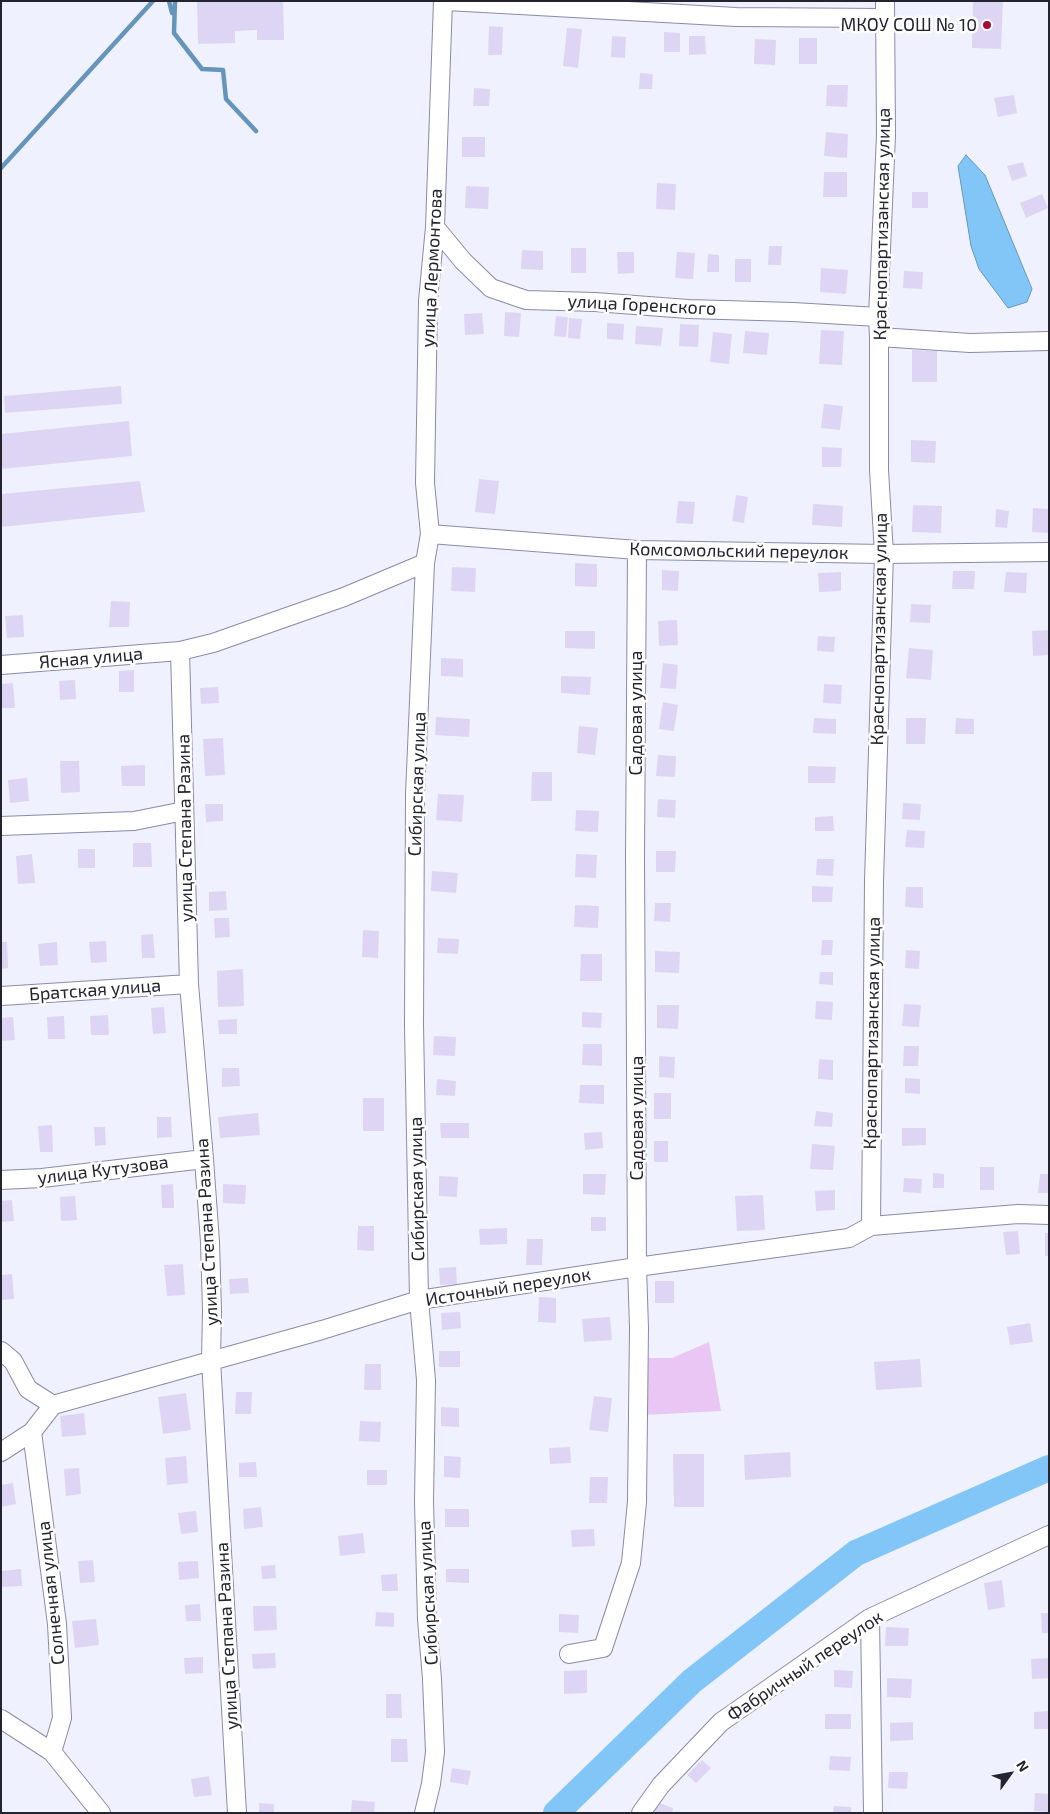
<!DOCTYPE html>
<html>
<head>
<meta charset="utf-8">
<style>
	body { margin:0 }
	#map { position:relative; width:1050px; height:1814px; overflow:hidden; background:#f0f1fe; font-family:"Exo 2",sans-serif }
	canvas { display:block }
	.frame { position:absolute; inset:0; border:2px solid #23242f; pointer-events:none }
	.north { position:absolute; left:985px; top:1749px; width:50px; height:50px; -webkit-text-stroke:4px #fff; paint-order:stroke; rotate:58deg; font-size:14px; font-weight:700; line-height:20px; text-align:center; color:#23242f }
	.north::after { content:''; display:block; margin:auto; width:18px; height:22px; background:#23242f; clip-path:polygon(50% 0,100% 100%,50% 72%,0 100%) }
</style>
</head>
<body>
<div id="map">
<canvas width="1050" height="1814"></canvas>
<div class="frame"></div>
<div class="north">N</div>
</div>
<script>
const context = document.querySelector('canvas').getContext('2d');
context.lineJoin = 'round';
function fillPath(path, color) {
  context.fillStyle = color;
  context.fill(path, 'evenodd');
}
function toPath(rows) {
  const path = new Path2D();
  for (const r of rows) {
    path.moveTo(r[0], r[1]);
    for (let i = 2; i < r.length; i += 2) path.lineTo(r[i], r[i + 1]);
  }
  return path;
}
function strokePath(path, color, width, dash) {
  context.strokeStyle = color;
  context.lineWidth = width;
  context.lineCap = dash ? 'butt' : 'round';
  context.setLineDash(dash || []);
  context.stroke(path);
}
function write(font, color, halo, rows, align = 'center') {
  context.font = font + ' "Exo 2",sans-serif';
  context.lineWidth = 5;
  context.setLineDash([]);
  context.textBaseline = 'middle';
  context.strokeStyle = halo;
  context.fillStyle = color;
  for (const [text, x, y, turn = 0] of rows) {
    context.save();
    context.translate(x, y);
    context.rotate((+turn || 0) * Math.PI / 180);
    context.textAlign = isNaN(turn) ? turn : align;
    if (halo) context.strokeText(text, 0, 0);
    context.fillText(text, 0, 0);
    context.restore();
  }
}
const green = toPath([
	[709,1342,721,1411,644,1415,644,1358,672,1358]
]);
const water = toPath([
	[966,155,985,175,1032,289,1027,302,1008,308,979,269,971,246,958,166,966,155]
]);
const stream = toPath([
	[169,1,172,13],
	[175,1,174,33,202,69,223,70,226,99,256,131],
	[1,168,153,1]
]);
const river = toPath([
	[556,1813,692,1681,856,1553,1049,1468]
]);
const building = toPath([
	[197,1,283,1,284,40,257,40,257,30,235,31,235,43,198,44],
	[973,1,1003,1,1001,49,972,48],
	[489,26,503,27,502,55,488,55],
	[567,28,582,29,578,68,563,66],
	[664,32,680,33,680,52,664,52],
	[612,36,626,37,625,58,611,57],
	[689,36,705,36,706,54,689,55],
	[799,38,817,38,817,64,799,64],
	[755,39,776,40,775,65,754,64],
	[640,73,653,74,652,89,639,89],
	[827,85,848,85,847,107,826,106],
	[474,88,490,89,489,106,473,106],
	[1014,95,1017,113,998,117,994,98],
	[826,132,848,134,847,158,824,156],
	[462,137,485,137,485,157,462,157],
	[1023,162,1027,176,1012,181,1007,166],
	[824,172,847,172,847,197,823,197],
	[657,183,676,184,675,210,656,209],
	[466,186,489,187,488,209,465,208],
	[912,192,928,192,928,208,912,208],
	[1042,194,1048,208,1026,218,1020,203],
	[769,246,782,246,781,265,768,265],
	[571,248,586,248,586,273,571,273],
	[522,250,543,251,543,270,521,269],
	[617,252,634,252,634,273,618,274],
	[677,252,695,253,693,279,675,278],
	[708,254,719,255,719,272,707,272],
	[735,259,751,259,751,282,735,282],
	[821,268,848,270,846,294,820,292],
	[904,271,923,272,922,289,903,288],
	[505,312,521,313,519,337,504,336],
	[482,313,484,334,465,335,464,314],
	[556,316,568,317,566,337,554,336],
	[569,318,582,319,580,339,568,338],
	[607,323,624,324,623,340,607,339],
	[680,324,699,325,698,347,679,346],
	[636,326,663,328,661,346,635,344],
	[821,330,844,331,842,365,819,364],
	[745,331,769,333,767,355,743,353],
	[713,332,732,334,729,364,710,362],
	[912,350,937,351,937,382,912,382],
	[121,386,122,404,5,413,4,396],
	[824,404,843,406,840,430,821,428],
	[129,421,132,456,1,469,1,434],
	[911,440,936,441,935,463,911,462],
	[822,447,842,448,841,467,822,467],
	[479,479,499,481,495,514,475,512],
	[140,481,145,512,1,527,1,494],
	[736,495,748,497,744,523,732,521],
	[678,501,695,502,693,524,676,523],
	[813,504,843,506,842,527,812,525],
	[913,505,942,506,941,533,912,532],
	[1033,508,1049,509,1049,533,1032,532],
	[996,509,1009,511,1007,528,995,527],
	[575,563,597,564,597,587,575,586],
	[452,567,476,568,475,592,451,591],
	[662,570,679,571,678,591,662,590],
	[953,571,975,571,974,589,952,589],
	[841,572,841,591,819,592,818,573],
	[1006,572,1027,573,1026,593,1004,592],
	[111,601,130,602,129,627,109,627],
	[911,604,931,605,930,623,910,622],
	[23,615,24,637,7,638,5,616],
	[677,620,678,645,659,646,658,621],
	[1049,630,1049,655,1033,656,1032,631],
	[565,631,595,631,595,649,565,648],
	[818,636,835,637,834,652,817,651],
	[909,648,933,650,931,680,906,678],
	[441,658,463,659,463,677,441,676],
	[663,663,678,665,676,689,660,688],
	[134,670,134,692,119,692,119,671],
	[561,676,591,677,590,695,561,693],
	[75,680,76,699,60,700,59,681],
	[13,683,15,708,1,708,1,684],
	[824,684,842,685,841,704,823,703],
	[218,687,219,703,201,704,200,688],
	[663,702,678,705,674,731,659,729],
	[436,717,470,719,469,737,435,735],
	[814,718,836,719,836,734,813,733],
	[906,718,926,718,925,744,906,744],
	[956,718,974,719,974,734,955,734],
	[579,726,598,728,595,755,577,753],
	[223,738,225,775,205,776,203,739],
	[658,755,676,756,675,777,656,776],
	[60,761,79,761,80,792,61,793],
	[145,765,145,786,122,786,121,766],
	[808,766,836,767,835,783,808,783],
	[532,772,552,772,552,801,531,801],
	[27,778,29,801,10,803,8,780],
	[438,794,464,795,462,822,436,820],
	[658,799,676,800,675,818,657,817],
	[903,803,921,804,920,820,902,819],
	[205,804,223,804,223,821,206,822],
	[576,810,599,811,598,832,575,831],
	[833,816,834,831,815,831,815,817],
	[907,830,925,831,924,848,905,847],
	[133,843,151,843,152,867,133,867],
	[78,849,95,849,95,868,78,868],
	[656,851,676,851,675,872,656,872],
	[32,854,35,883,18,884,16,856],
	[576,854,597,855,596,878,575,877],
	[817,859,834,859,833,876,816,875],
	[432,871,458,873,456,893,431,891],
	[812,886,833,887,832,902,812,902],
	[906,887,923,887,923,908,905,907],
	[226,891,227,910,209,911,209,892],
	[655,903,671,903,670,922,654,921],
	[575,905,599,906,598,928,574,927],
	[214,918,229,918,230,937,215,938],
	[363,930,379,931,378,958,362,957],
	[153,934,155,958,142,958,141,935],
	[438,938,459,939,458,954,437,953],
	[822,940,833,940,832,955,821,955],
	[106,941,107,962,91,963,89,942],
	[1,942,7,942,8,968,1,969],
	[57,942,58,965,40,966,38,944],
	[906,950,920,951,919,969,905,968],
	[655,951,680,952,679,973,655,972],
	[581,954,602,954,602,981,580,981],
	[243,969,244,1006,218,1007,217,971],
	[820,972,833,972,833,985,819,984],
	[816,1001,833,1002,832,1020,815,1019],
	[904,1004,921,1005,919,1027,902,1026],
	[657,1005,679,1005,678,1029,657,1028],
	[164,1007,166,1033,153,1034,151,1008],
	[582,1012,602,1013,601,1028,582,1027],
	[108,1015,109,1035,91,1035,90,1016],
	[64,1016,65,1039,48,1039,47,1017],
	[13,1017,15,1040,1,1041,1,1018],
	[237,1019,237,1034,219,1034,218,1020],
	[434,1036,456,1037,455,1056,433,1055],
	[583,1044,602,1044,602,1066,582,1065],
	[904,1046,919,1046,918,1066,903,1066],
	[659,1056,675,1057,674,1078,659,1077],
	[819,1059,833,1060,833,1080,818,1079],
	[222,1068,239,1068,240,1086,222,1087],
	[905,1078,920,1079,920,1094,905,1093],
	[437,1079,456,1081,455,1096,436,1095],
	[580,1085,604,1085,604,1104,579,1103],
	[654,1093,671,1093,671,1119,654,1119],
	[363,1098,384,1098,384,1131,363,1131],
	[816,1111,833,1113,832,1127,814,1126],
	[258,1113,260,1135,220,1138,218,1117],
	[157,1117,171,1117,172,1137,157,1138],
	[440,1123,469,1123,469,1138,441,1138],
	[52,1125,53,1152,40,1152,38,1126],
	[94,1127,105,1127,106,1145,95,1146],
	[902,1128,926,1128,926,1145,902,1146],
	[602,1132,603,1148,585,1150,584,1133],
	[654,1141,668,1141,668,1162,654,1162],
	[812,1144,835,1146,833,1170,810,1169],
	[980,1167,994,1167,994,1190,980,1190],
	[933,1173,944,1174,944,1188,933,1188],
	[583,1174,606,1174,605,1195,583,1194],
	[1040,1174,1049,1174,1049,1193,1038,1193],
	[439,1176,458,1177,457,1197,439,1196],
	[904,1178,922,1179,921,1193,903,1192],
	[173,1184,174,1208,162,1208,161,1185],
	[223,1184,246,1185,245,1204,223,1203],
	[835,1190,835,1210,816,1211,815,1191],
	[763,1195,765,1230,737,1231,735,1196],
	[75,1196,77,1220,61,1221,60,1197],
	[12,1200,14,1221,1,1222,1,1201],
	[591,1217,606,1217,606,1231,591,1231],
	[358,1226,374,1226,374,1251,357,1250],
	[507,1228,507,1244,480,1245,479,1229],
	[1018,1231,1020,1254,1006,1255,1003,1232],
	[1045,1233,1049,1233,1049,1256,1045,1256],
	[527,1239,543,1239,542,1265,526,1265],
	[183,1264,185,1295,167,1296,164,1265],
	[456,1267,457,1284,440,1285,439,1268],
	[12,1274,14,1299,1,1300,1,1275],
	[248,1278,249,1293,230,1294,229,1279],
	[655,1281,674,1281,674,1303,655,1303],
	[539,1297,556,1298,556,1323,538,1322],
	[460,1312,461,1328,442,1330,441,1313],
	[610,1317,612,1340,584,1342,582,1319],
	[1030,1323,1033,1342,1010,1345,1007,1327],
	[439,1351,460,1351,460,1367,439,1367],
	[920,1359,922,1387,876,1390,874,1362],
	[365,1364,381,1364,381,1390,364,1390],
	[236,1392,252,1392,251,1414,235,1414],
	[186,1393,191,1430,163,1434,158,1397],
	[594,1396,612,1398,608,1432,589,1430],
	[441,1407,459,1408,459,1427,441,1426],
	[84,1413,86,1435,62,1437,60,1416],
	[360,1421,381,1422,380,1442,359,1441],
	[570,1447,571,1463,550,1464,549,1448],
	[790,1452,791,1477,745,1480,744,1455],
	[673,1454,704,1454,704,1507,674,1507],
	[186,1456,188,1483,167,1485,165,1458],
	[444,1456,461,1457,460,1478,444,1477],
	[256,1462,257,1477,239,1477,239,1463],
	[79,1468,81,1494,66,1496,64,1469],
	[367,1470,387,1470,387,1485,367,1485],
	[590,1477,608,1477,607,1503,589,1503],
	[13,1483,16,1504,1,1507,1,1485],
	[261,1507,263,1527,244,1529,243,1509],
	[445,1509,469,1509,469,1527,445,1527],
	[196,1511,198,1532,181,1534,178,1513],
	[594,1529,595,1546,572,1547,571,1530],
	[363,1533,365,1553,340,1556,338,1536],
	[93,1560,95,1582,80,1583,78,1561],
	[198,1561,199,1578,179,1580,178,1562],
	[275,1565,276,1578,262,1579,261,1566],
	[21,1569,22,1586,2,1587,1,1571],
	[446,1569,469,1569,469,1583,446,1582],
	[397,1574,398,1591,382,1591,381,1575],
	[1002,1580,1005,1607,988,1610,984,1583],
	[200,1604,201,1621,186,1621,185,1605],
	[253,1606,276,1606,277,1630,254,1631],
	[376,1612,394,1613,394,1627,375,1626],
	[1041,1613,1049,1613,1049,1633,1042,1633],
	[559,1614,579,1615,578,1633,559,1632],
	[96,1619,99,1645,75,1648,72,1621],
	[886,1627,909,1628,908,1646,885,1646],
	[275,1653,276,1668,253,1669,252,1654],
	[203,1657,203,1673,185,1674,184,1658],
	[1049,1658,1049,1678,1032,1679,1031,1659],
	[587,1670,587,1693,564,1694,564,1671],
	[834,1670,853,1671,852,1688,834,1687],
	[887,1678,912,1679,911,1698,887,1697],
	[386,1694,401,1694,402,1718,386,1718],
	[1049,1711,1049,1729,1034,1729,1034,1712],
	[825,1714,851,1714,851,1729,825,1729],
	[913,1722,913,1740,890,1741,890,1723],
	[391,1739,407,1739,408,1762,391,1762],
	[830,1756,851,1757,850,1771,829,1770],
	[702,1760,711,1768,696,1783,687,1775],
	[452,1768,471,1771,468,1785,450,1782],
	[889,1772,908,1772,907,1789,888,1788],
	[209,1776,212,1795,194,1797,191,1779],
	[1035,1793,1049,1794,1049,1812,1034,1811],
	[352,1800,375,1802,374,1813,351,1813],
	[657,1802,673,1808,672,1813,654,1813],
	[259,1803,274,1804,274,1813,259,1813],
	[834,1806,851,1807,851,1813,833,1813]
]);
const minor = toPath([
	[447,1,736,17,884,18],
	[435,227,463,261,491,288,526,300,595,302,688,309,793,312,878,317],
	[879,337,970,343,1049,341],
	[430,534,637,550,884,554,1049,552],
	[180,651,189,984,204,1159,210,1242,212,1311,211,1360,237,1813],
	[1,665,180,651,213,643,344,597,425,563,430,534,425,483,428,301,435,227,443,1],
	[1,826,134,821,184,811],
	[1,996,189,984],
	[1,1180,42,1178,204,1159],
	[871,1226,874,881,884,554,879,470,879,337,878,317,886,135,885,1],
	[1,1351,13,1361,28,1389,53,1405,322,1330,419,1300,637,1267,849,1238,871,1226,1018,1214,1049,1215],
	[32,1432,57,1624,62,1718,52,1752],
	[1,1452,32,1432,53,1405],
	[870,1618,873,1813],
	[569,1654,603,1648,631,1563,637,1502,639,1328,637,1267,635,857,637,550],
	[1,1719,52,1752,101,1813],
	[424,1813,431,1784,435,1752,432,1679,427,1619,424,1501,426,1380,419,1300,414,1025,415,794,425,563],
	[641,1813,661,1785,721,1722,870,1618,1049,1535]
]);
const markers = [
	[987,25,5,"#a60c34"]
];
const poiNames = [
	["МКОУ СОШ № 10",977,25]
];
const streetNames = [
	["Краснопартизанская улица",882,224,-89],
	["улица Лермонтова",432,268,-87],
	["улица Горенского",642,305,3],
	["Комсомольский переулок",739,551,1],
	["Краснопартизанская улица",879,629,-89],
	["Ясная улица",91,658,-5],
	["Садовая улица",636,713,-90],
	["Сибирская улица",417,784,-88],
	["улица Степана Разина",185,828,-91],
	["Братская улица",95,990,-4],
	["Краснопартизанская улица",872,1033,-89],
	["Садовая улица",637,1118,-90],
	["улица Кутузова",103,1170,-7],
	["Сибирская улица",417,1189,-91],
	["улица Степана Разина",207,1232,-93],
	["Источный переулок",508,1287,-9],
	["Солнечная улица",51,1593,-96],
	["Сибирская улица",428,1593,-93],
	["улица Степана Разина",227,1636,-93],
	["Фабричный переулок",805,1666,-34]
];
fillPath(green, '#e9c6f3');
fillPath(water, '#82c6f8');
strokePath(water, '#6695bc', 1);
strokePath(stream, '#6695bc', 4.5);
strokePath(river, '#82c6f8', 26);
fillPath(building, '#ded5f4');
strokePath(minor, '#888ba8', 20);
strokePath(minor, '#fff', 18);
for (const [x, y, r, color] of markers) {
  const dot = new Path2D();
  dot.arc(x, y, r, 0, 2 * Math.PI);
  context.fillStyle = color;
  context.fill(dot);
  strokePath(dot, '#fff', 2);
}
write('18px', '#23242f', '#fff', poiNames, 'right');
write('18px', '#23242f', '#fff', streetNames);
</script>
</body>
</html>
